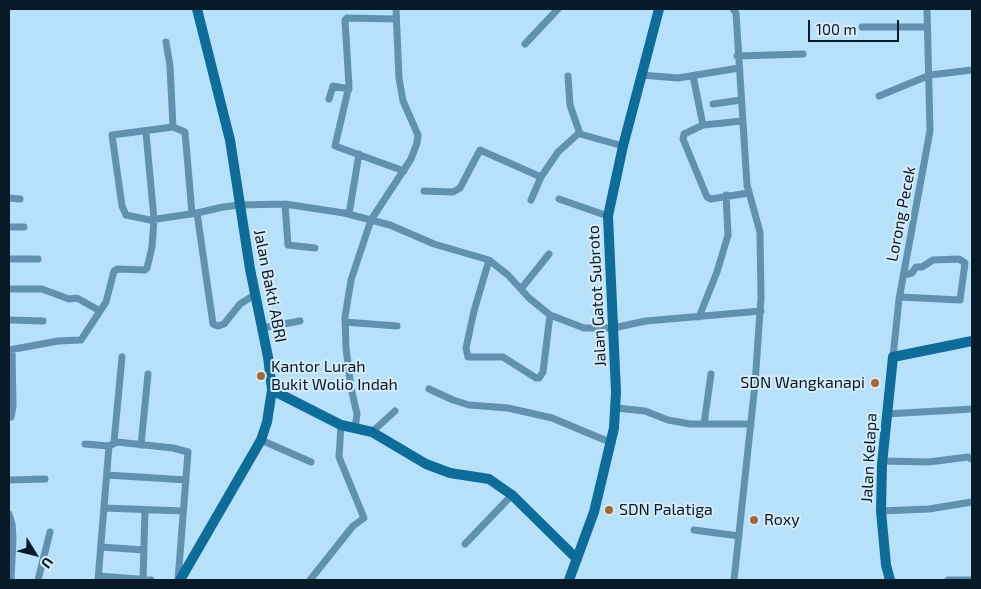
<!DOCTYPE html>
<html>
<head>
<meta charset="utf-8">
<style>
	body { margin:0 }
	#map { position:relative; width:981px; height:589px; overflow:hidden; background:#b7e0fb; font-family:"Exo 2",sans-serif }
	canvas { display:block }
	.frame { position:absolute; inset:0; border:10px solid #061b27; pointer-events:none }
	.north { position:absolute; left:10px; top:529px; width:50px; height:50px; -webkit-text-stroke:4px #d6eaf8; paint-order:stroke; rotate:126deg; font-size:14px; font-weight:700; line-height:20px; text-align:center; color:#061b27 }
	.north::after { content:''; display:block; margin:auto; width:18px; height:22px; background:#061b27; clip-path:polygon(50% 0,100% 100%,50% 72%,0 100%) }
	.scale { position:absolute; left:808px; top:20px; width:91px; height:22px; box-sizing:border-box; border:2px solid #061b27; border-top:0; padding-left:6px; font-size:15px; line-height:18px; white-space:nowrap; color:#061b27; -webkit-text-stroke:4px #d6eaf8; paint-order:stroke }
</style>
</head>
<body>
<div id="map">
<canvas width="981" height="589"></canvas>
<div class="frame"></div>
<div class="north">U</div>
<div class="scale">100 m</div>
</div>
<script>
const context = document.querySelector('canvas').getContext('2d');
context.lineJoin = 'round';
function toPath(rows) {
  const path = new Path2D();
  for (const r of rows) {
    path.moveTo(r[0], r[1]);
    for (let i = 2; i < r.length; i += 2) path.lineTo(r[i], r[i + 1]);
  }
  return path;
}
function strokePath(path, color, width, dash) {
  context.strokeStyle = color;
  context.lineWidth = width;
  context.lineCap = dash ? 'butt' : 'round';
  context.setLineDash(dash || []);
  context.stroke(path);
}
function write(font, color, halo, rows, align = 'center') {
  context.font = font + ' "Exo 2",sans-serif';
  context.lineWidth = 4;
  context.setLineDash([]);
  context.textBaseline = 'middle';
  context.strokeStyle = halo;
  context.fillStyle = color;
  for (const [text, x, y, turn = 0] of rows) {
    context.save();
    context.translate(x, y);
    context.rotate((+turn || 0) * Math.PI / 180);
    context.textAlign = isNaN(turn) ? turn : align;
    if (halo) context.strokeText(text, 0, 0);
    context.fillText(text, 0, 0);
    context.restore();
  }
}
const street = toPath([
	[733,9,736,13,747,185,760,232,761,297,755,384,734,580],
	[395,19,347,18,345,20,349,86,335,146,404,171],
	[862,27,927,27],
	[166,42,170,66,173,127],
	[525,44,558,9],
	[737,56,803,54],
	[641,75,678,78,739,68],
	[568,76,570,105,580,134,623,146],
	[693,76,703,125],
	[879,96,930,75,972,70],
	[329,99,333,86,349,89],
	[713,104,741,100],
	[742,121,703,125,684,134,683,139,707,197,711,199,748,193],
	[424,191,453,192,460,188,480,150,541,177],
	[9,198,20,199],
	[559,199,608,216],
	[531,200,541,177,558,152,579,133],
	[285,204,288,245,315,248],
	[192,213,185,132,173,127,112,135,122,206,126,215,150,220,197,213,223,207,240,205,285,204,344,213,390,225,434,244,489,260,508,275,529,298,550,315,584,328,613,328,646,321,761,311],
	[197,213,213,324,218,326,224,324,240,304,256,294],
	[349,214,359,154],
	[9,227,24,227],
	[9,259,38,259],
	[489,260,474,311,466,348,468,357,503,357,536,378,539,378,543,372,550,315],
	[9,289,42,289,69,299,77,298,100,311],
	[521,289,549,254],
	[900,297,960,300,965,263,959,259,933,260,922,267,916,267,912,273,904,275],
	[699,317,717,272,728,235,726,195],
	[9,320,43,321],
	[345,322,397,326],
	[262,328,300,321],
	[9,350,58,341,81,340,106,302,114,271,118,269,145,270,147,268,152,247,154,219,146,133],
	[893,357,899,299,930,131,927,9],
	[429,389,453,400,469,405,508,408,552,418,612,443],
	[616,408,645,411,668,420,690,424,751,424],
	[886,414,972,409],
	[9,417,11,417,13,406,12,350],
	[704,424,711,374],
	[355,429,357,414,351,388,346,348,345,317,351,280,371,220,411,159,417,143,418,135,403,101,399,78,396,9],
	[372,432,395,411],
	[261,440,311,462],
	[114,442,122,357],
	[85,444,109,446],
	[141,445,148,374],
	[883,461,929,462,968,457,972,459],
	[107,475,186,480],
	[9,480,45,479],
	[104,508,183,511],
	[881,511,929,509,972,502],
	[9,514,12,524,13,538],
	[694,530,739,536],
	[9,538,13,538,11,580],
	[465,544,512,495],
	[101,547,144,550],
	[99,576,151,580],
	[38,580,50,532],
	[98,580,109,446,117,442,173,448,188,452,178,580],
	[143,580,145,510],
	[310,580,353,526,364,518,339,457,341,425],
	[948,580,972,580]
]);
const secondary = toPath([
	[272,390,341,425,372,432,426,464,450,473,489,479,512,495,577,559],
	[180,580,261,440,267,422,272,390,268,357,250,269,230,140,197,9],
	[569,580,594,512,614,428,616,392,608,216,623,146,659,9],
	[890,580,886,565,881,511,882,464,893,357,972,341]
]);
const markers = [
	[261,376,5,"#a86632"],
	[875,383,5,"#a86632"],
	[609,510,5,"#a86632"],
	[754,520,5,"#a86632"]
];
const streetNames = [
	["Lorong Pecek",901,214,-79],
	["Jalan Bakti ABRI",270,286,79],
	["Jalan Gatot Subroto",597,296,-93],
	["Jalan Kelapa",869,458,-87]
];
const poiNames = [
	["Kantor Lurah",271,367],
	["Bukit Wolio Indah",271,385],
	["SDN Wangkanapi",865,383,"right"],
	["SDN Palatiga",619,510],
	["Roxy",764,520]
];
strokePath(street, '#6091af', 7);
strokePath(secondary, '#0e6c98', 10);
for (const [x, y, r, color] of markers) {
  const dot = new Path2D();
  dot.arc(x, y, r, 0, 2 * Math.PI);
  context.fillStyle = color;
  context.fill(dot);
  strokePath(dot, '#d6eaf8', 2);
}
write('16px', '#061b27', '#d6eaf8', streetNames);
write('16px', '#061b27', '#d6eaf8', poiNames, 'left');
</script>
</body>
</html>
